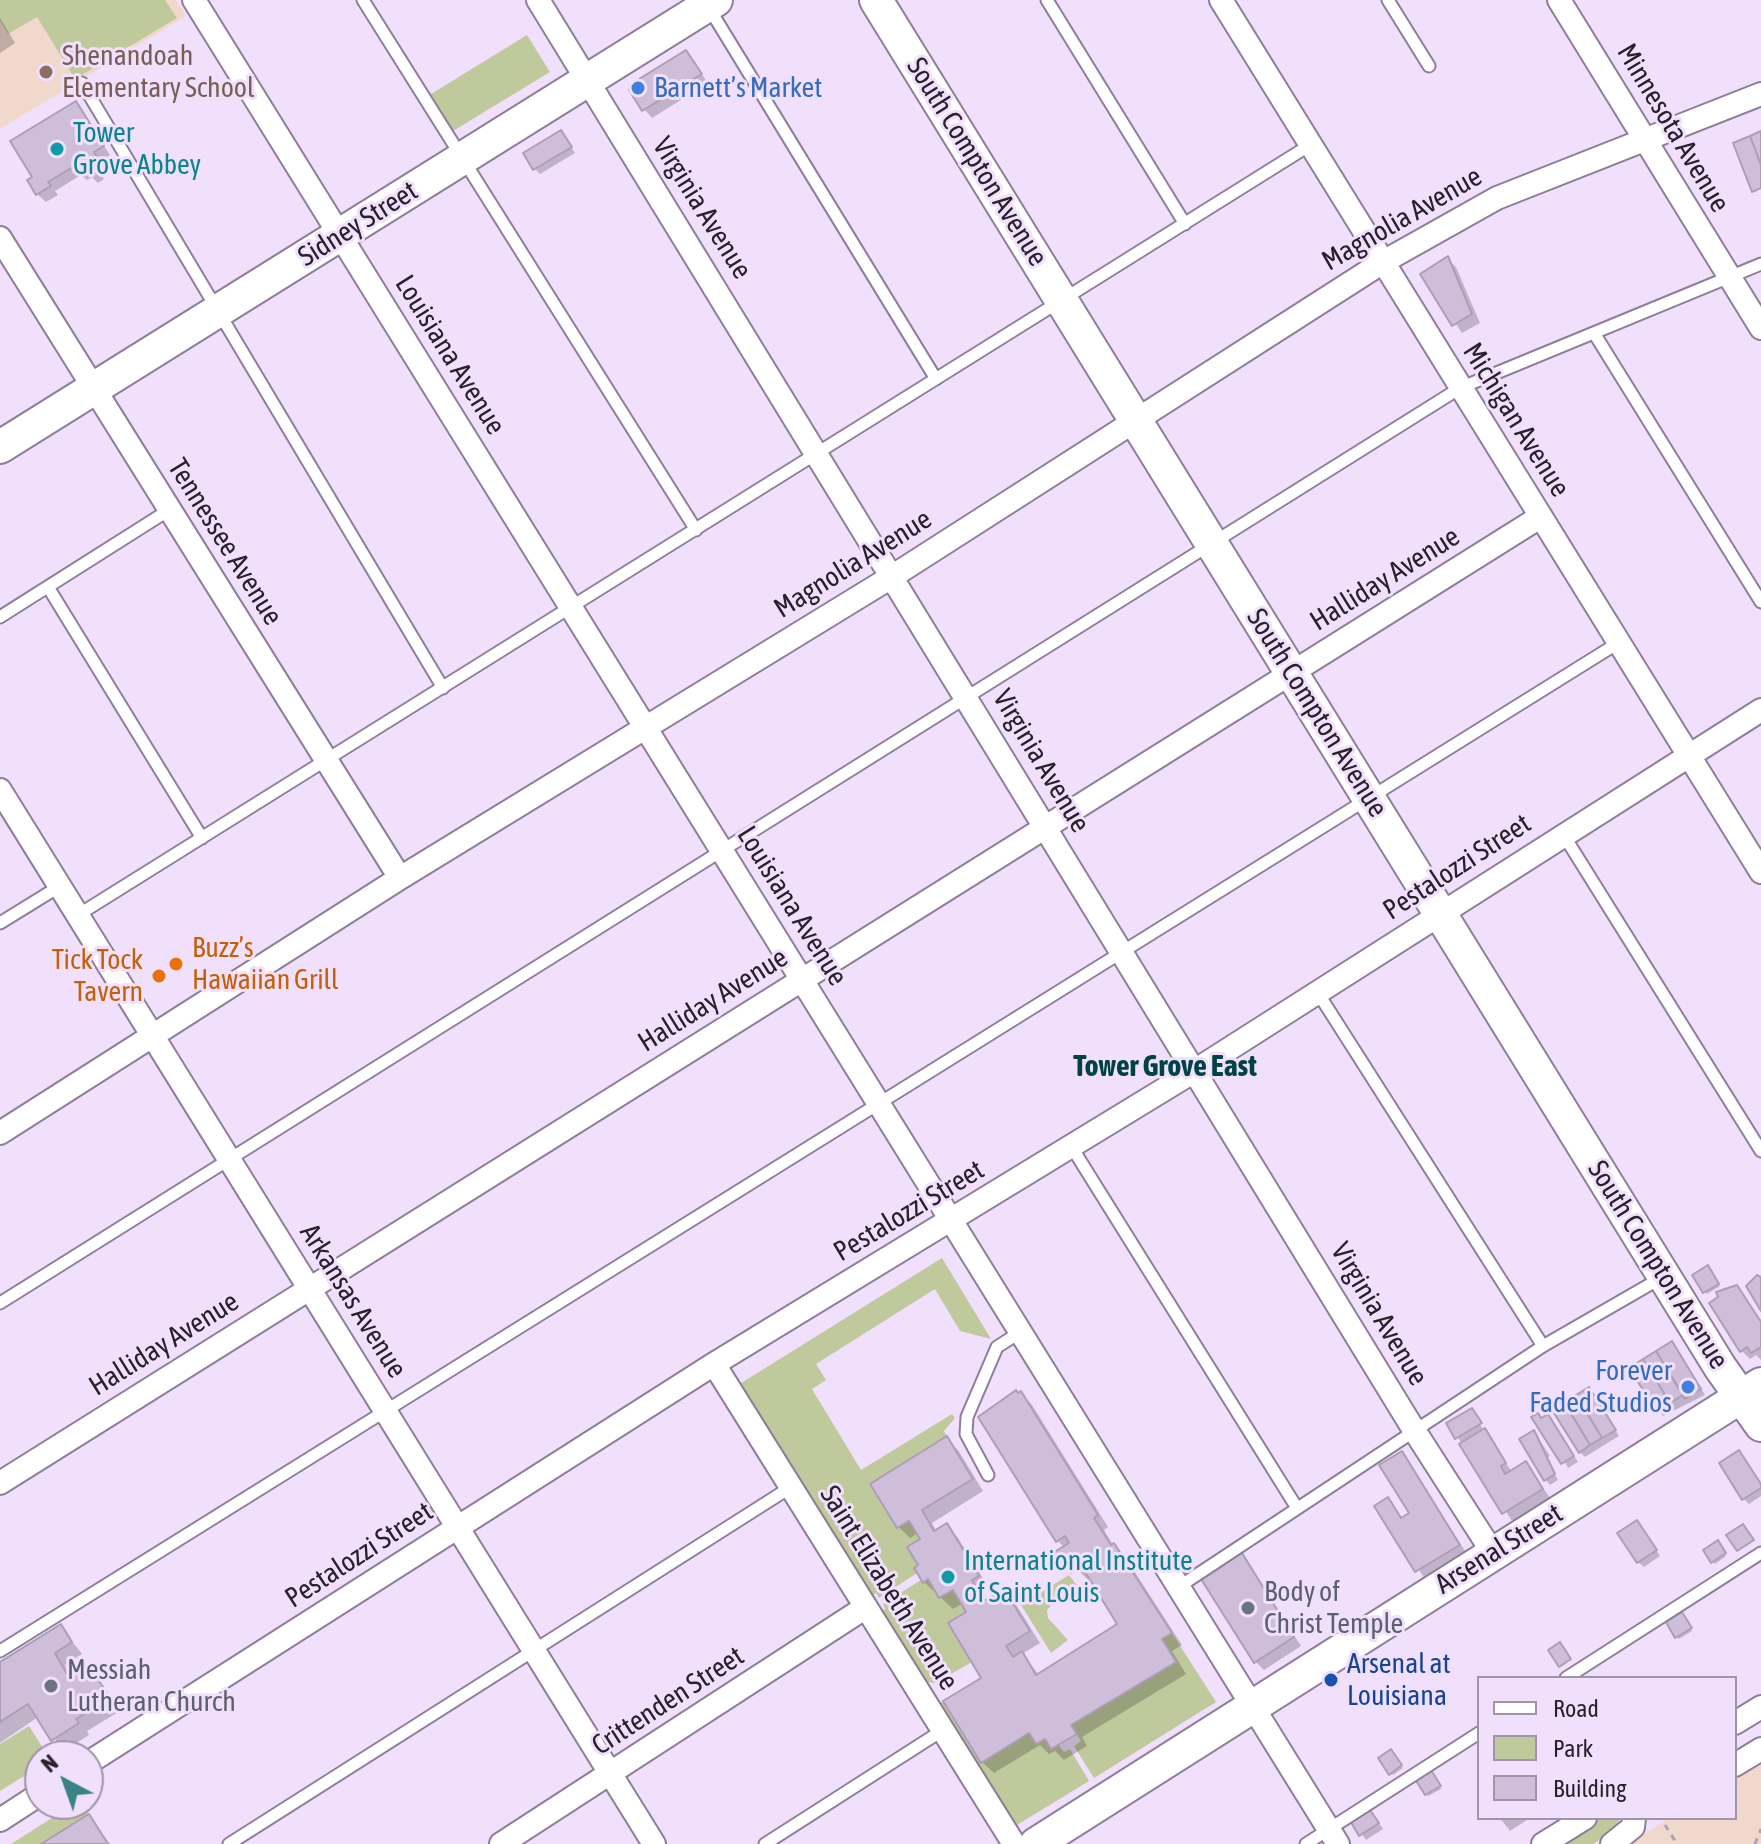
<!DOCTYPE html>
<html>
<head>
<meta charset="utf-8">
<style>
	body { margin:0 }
	#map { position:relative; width:1761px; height:1844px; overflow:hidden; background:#f1e0fc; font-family:"Asap Condensed",sans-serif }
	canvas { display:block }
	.legend { position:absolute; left:1477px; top:1676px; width:260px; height:144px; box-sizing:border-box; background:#f1e0fc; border:2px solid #a194a9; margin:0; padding:10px 14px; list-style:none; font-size:24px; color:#28212c }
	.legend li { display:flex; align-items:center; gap:16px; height:40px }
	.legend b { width:40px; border:2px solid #a194a9 }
	.north { position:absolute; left:24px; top:1740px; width:80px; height:80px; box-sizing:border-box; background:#f1e0fc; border:2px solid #a194a9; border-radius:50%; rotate:319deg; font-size:22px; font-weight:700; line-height:32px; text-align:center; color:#28212c }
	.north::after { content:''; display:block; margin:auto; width:28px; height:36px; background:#3a8286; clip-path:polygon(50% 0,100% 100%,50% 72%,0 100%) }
</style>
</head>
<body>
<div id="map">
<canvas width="1761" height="1844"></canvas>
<ul class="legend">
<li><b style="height:10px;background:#fff"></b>Road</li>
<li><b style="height:22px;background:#c0c99c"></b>Park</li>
<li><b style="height:22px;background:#cfbed9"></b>Building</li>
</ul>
<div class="north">N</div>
</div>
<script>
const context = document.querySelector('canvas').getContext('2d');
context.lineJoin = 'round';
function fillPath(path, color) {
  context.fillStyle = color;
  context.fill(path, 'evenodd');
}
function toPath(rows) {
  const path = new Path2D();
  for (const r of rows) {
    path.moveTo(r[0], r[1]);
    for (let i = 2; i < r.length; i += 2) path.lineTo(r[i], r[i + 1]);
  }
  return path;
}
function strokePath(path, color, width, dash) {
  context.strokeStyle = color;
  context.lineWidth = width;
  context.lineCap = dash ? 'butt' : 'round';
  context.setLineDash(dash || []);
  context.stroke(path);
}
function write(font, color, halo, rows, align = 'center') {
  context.font = font + ' "Asap Condensed",sans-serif';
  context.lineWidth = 6;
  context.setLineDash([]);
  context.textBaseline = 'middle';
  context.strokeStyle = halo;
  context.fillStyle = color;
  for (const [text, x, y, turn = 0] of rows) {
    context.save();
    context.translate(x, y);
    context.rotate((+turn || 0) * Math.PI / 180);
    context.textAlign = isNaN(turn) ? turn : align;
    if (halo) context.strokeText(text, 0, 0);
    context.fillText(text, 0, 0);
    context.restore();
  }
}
const education = toPath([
	[0,0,176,0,186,16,0,129],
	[1761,1760,1761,1844,1628,1844,1670,1818,1735,1818,1735,1777]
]);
const green = toPath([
	[0,0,165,0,177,18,75,79,37,17,8,34,0,21],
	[527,35,550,72,453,131,431,94],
	[942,1258,991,1339,960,1331,935,1289,816,1364,826,1380,812,1389,861,1470,952,1414,955,1418,944,1431,947,1436,870,1484,897,1527,909,1521,920,1539,907,1547,918,1565,914,1568,917,1573,879,1598,876,1593,869,1597,738,1385],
	[1069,1575,1079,1588,1063,1600,1055,1600,1047,1610,1048,1618,1068,1640,1051,1653,1021,1605],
	[928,1579,939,1598,953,1590,966,1612,948,1623,972,1662,935,1683,922,1681,879,1613,885,1609,883,1604,921,1580,923,1582],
	[1172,1633,1216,1702,1094,1778,1074,1746,1081,1741,1071,1725,1176,1662,1162,1639],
	[943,1701,981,1762,1029,1733,1036,1744,1045,1739,1051,1749,1059,1745,1064,1752,1070,1749,1089,1781,1012,1828,939,1706],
	[29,1726,48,1756,40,1756,40,1766,0,1791,0,1744],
	[74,1804,82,1804,89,1814,41,1844,11,1844],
	[1599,1818,1619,1818,1618,1829,1593,1844,1557,1844]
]);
const shadow = toPath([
	[0,18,15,43,0,53],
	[686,52,708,83,652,118,644,109],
	[76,104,110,155,101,161,105,168,99,172,104,179,98,183,92,177,87,180,81,175,55,191,58,195,46,202,37,194,34,178],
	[561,133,575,153,540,174,535,169],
	[1447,259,1456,267,1480,323,1462,333,1423,275],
	[1710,1270,1720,1286,1707,1294,1695,1276],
	[1737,1287,1761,1320,1761,1360,1756,1355,1750,1359,1741,1350,1711,1303,1726,1289,1729,1292],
	[1677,1349,1705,1395,1663,1416,1658,1410],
	[1589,1389,1619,1436,1585,1457,1580,1452],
	[1021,1393,1032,1405,1108,1527,1104,1530,1113,1545,1125,1557,1182,1645,1172,1651,1186,1674,1082,1737,1087,1746,1064,1760,1055,1751,1049,1754,1040,1745,994,1773,982,1762,984,1679,969,1613,963,1603,953,1609,924,1582,922,1540,918,1533,910,1538,899,1527,946,1439,958,1450,983,1491,932,1523,937,1532,947,1526,958,1538,989,1588,982,1593,987,1601,1003,1591,1015,1603,1040,1643,1022,1654,1039,1675,1120,1625,1092,1579,1089,1581,1078,1570,1071,1574,1059,1563,1065,1548,1058,1541,1018,1395],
	[1473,1414,1512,1472,1526,1463,1550,1498,1512,1521,1449,1424],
	[1548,1416,1578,1462,1568,1468,1542,1420],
	[1534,1432,1550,1456,1546,1459,1558,1480,1550,1485,1545,1479],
	[1739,1453,1761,1484,1761,1496,1749,1504,1744,1499],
	[1402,1454,1467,1554,1425,1579,1377,1506,1388,1499,1403,1519,1411,1513],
	[1642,1528,1660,1556,1644,1567,1638,1562],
	[1719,1545,1726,1556,1715,1564,1713,1562],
	[1242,1556,1301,1646,1264,1670,1255,1661],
	[1684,1617,1692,1631,1679,1639,1677,1637],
	[61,1627,82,1654,65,1665,71,1675,89,1668,120,1711,87,1731,89,1735,64,1751,38,1717,0,1743,0,1664],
	[1393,1754,1403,1768,1393,1775,1391,1773],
	[1433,1775,1441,1789,1428,1796,1426,1794],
	[1373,1814,1383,1829,1366,1840,1351,1820],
	[89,1816,110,1844,45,1844],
	[1500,1818,1526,1818,1527,1820,1510,1831]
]);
const building = toPath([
	[686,50,702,74,642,111,629,90,631,84,686,50],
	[76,101,104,146,94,152,98,159,92,163,97,170,88,176,83,169,77,173,73,167,48,182,51,186,36,195,27,180,32,177,10,141,76,101],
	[561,130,572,147,533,170,523,153,561,130],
	[1761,131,1761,165,1750,136,1761,131],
	[1750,136,1761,165,1761,188,1752,192,1733,143,1750,136],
	[1448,256,1472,314,1452,326,1420,274,1448,256],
	[1708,1265,1719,1284,1703,1293,1692,1275,1708,1265],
	[1757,1275,1761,1277,1761,1311,1746,1286,1757,1275],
	[1737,1285,1761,1322,1761,1347,1751,1353,1747,1347,1740,1352,1709,1303,1718,1297,1716,1292,1737,1285],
	[1672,1341,1701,1389,1685,1399,1656,1351,1672,1341],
	[1656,1351,1683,1395,1670,1403,1643,1359,1656,1351],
	[1643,1359,1670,1403,1657,1412,1629,1368,1643,1359],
	[1589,1387,1616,1430,1602,1438,1576,1395,1589,1387],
	[1016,1390,1018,1393,1021,1391,1098,1515,1094,1518,1111,1545,1114,1543,1172,1633,1162,1639,1176,1662,1071,1725,1077,1734,1051,1749,1045,1739,1036,1744,1029,1733,981,1763,943,1701,981,1678,948,1623,966,1612,953,1590,939,1598,928,1579,923,1583,914,1568,918,1565,907,1547,920,1539,909,1521,897,1528,870,1484,947,1436,973,1479,922,1510,934,1531,947,1523,979,1576,972,1580,984,1601,1004,1589,1030,1631,1006,1646,1013,1657,1022,1651,1036,1675,1117,1624,1082,1567,1076,1571,1068,1558,1057,1564,1051,1554,1069,1543,1065,1536,1056,1542,978,1417,1016,1390],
	[1576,1395,1602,1438,1590,1445,1564,1402,1576,1395],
	[1564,1402,1590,1445,1579,1453,1552,1410,1564,1402],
	[1472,1408,1482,1423,1455,1439,1446,1423,1472,1408],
	[1538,1413,1541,1418,1548,1414,1574,1456,1561,1464,1531,1417,1538,1413],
	[1485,1428,1506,1463,1501,1466,1505,1474,1526,1461,1543,1489,1502,1514,1459,1444,1485,1428],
	[1534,1430,1555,1474,1544,1481,1519,1439,1534,1430],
	[1739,1450,1761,1484,1761,1488,1742,1500,1719,1463,1739,1450],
	[1402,1451,1460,1545,1415,1572,1374,1506,1388,1497,1401,1518,1409,1513,1379,1465,1402,1451],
	[1637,1520,1657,1550,1637,1563,1617,1533,1637,1520],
	[1743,1524,1754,1540,1737,1551,1726,1535,1743,1524],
	[1718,1540,1726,1553,1711,1563,1703,1550,1718,1540],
	[1242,1553,1294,1637,1254,1663,1201,1579,1242,1553],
	[1682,1612,1692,1628,1675,1638,1666,1622,1682,1612],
	[61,1624,72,1642,55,1653,67,1674,89,1665,110,1698,76,1719,79,1723,51,1741,28,1704,0,1722,0,1662,61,1624],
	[1560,1642,1571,1659,1559,1667,1548,1650,1560,1642],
	[1391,1749,1402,1765,1389,1775,1378,1758,1391,1749],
	[1431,1770,1441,1786,1425,1795,1415,1779,1431,1770],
	[1368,1807,1379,1823,1359,1836,1349,1819,1368,1807],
	[89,1814,108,1844,41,1844,89,1814]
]);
const path = toPath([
	[1665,1825,1677,1844],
	[1755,1844,1761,1829]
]);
const lane = toPath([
	[363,0,696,530],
	[1047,0,1185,224],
	[1388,0,1429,66],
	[709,8,936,379],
	[82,83,443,688],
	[1594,333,1761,602],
	[48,587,202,838],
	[0,617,169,510],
	[1563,834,1761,1151],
	[78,915,1310,145],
	[0,923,60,886],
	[1318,993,1543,1346],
	[1071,1146,1297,1508],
	[0,1303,1460,388,1761,264],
	[988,1475,966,1434,967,1417,997,1347,1022,1331],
	[1180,1586,1543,1346,1661,1278],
	[0,1651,1618,643],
	[1566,1678,1761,1553],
	[229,1844,791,1487],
	[765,1844,943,1730],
	[1306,1844,1479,1733]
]);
const street = toPath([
	[194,0,1338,1844],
	[538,0,1414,1430,1493,1553],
	[1221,0,1761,872],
	[1559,0,1761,328],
	[0,238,400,878],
	[0,790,654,1844],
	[0,1133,400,878,893,576,1383,262,1497,198,1761,94],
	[714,1364,1014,1844],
	[0,1483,1540,517],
	[1735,1723,1761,1707],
	[88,1763,714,1364,1196,1070,1761,710],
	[1735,1765,1761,1749],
	[0,1820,40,1794],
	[501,1844,866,1607],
	[1543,1844,1585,1818],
	[1612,1844,1633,1827,1634,1818]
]);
const secondary = toPath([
	[876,0,1720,1367,1761,1425],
	[0,447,716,0],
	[1036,1844,1761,1384]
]);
const markers = [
	[46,72,8,"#8d6e63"],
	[638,88,8,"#3f7fe0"],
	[57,149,8,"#0f9aa8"],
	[176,964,8,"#e8710a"],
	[159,976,8,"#e8710a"],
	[1688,1387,8,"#3f7fe0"],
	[948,1577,8,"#0f9aa8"],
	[1248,1608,8,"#6b7280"],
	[1331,1680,8,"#1a4fb4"],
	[51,1686,8,"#6b7280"]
];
const educationNames = [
	["Shenandoah",62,56],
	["Elementary School",62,88]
];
const shopNames = [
	["Barnett’s Market",654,88],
	["Forever",1672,1371,"right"],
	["Faded Studios",1672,1403,"right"]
];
const streetNames = [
	["Minnesota Avenue",1673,128,59],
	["South Compton Avenue",977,162,58],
	["Virginia Avenue",702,208,58],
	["Magnolia Avenue",1402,219,-30],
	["Sidney Street",358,224,-32],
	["Louisiana Avenue",450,355,58],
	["Michigan Avenue",1516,420,58],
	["Tennessee Avenue",225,542,58],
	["Magnolia Avenue",853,564,-32],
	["Halliday Avenue",1385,579,-32],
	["South Compton Avenue",1317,713,58],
	["Virginia Avenue",1041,761,59],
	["Pestalozzi Street",1457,867,-33],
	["Louisiana Avenue",792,906,58],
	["Halliday Avenue",713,1000,-32],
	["Pestalozzi Street",909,1211,-31],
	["South Compton Avenue",1658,1265,58],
	["Arkansas Avenue",353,1301,58],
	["Virginia Avenue",1379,1314,59],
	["Halliday Avenue",164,1344,-32],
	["Arsenal Street",1499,1549,-32],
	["Pestalozzi Street",359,1555,-33],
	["Saint Elizabeth Avenue",889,1588,58],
	["Crittenden Street",668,1701,-33]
];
const cultureNames = [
	["Tower",73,133],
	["Grove Abbey",73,165],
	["International Institute",964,1561],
	["of Saint Louis",964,1593]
];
const foodNames = [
	["Buzz’s",192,948],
	["Hawaiian Grill",192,980],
	["Tick Tock",143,960,"right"],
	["Tavern",143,992,"right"]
];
const worshipNames = [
	["Body of",1264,1592],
	["Christ Temple",1264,1624],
	["Messiah",67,1670],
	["Lutheran Church",67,1702]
];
const transitNames = [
	["Arsenal at",1347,1664],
	["Louisiana",1347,1696]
];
const neighbourhoodNames = [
	["Tower Grove East",1165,1067]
];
fillPath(education, '#f0d8cd');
fillPath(green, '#c0c99c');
fillPath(shadow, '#0003');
fillPath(building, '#cfbed9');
strokePath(building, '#ae9db7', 2);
strokePath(lane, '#8e7e97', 15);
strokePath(street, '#8e7e97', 26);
strokePath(secondary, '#8e7e97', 36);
strokePath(path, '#aea0b7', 3, [6, 6]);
strokePath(lane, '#fff', 11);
strokePath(street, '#fff', 22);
strokePath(secondary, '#fff', 32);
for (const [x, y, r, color] of markers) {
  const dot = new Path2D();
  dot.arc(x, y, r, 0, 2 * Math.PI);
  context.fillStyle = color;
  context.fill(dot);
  strokePath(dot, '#f1e0fc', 3);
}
write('28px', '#785e54', '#f1e0fc', educationNames, 'left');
write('28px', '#366cbe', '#f1e0fc', shopNames, 'left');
write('28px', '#28212c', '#f1e0fc', streetNames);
write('28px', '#0d838f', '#f1e0fc', cultureNames, 'left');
write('28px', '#c56008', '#f1e0fc', foodNames, 'left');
write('28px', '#5b616d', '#f1e0fc', worshipNames, 'left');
write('28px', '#164399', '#f1e0fc', transitNames, 'left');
write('bold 30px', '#004246', '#f1e0fc', neighbourhoodNames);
</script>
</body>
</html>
